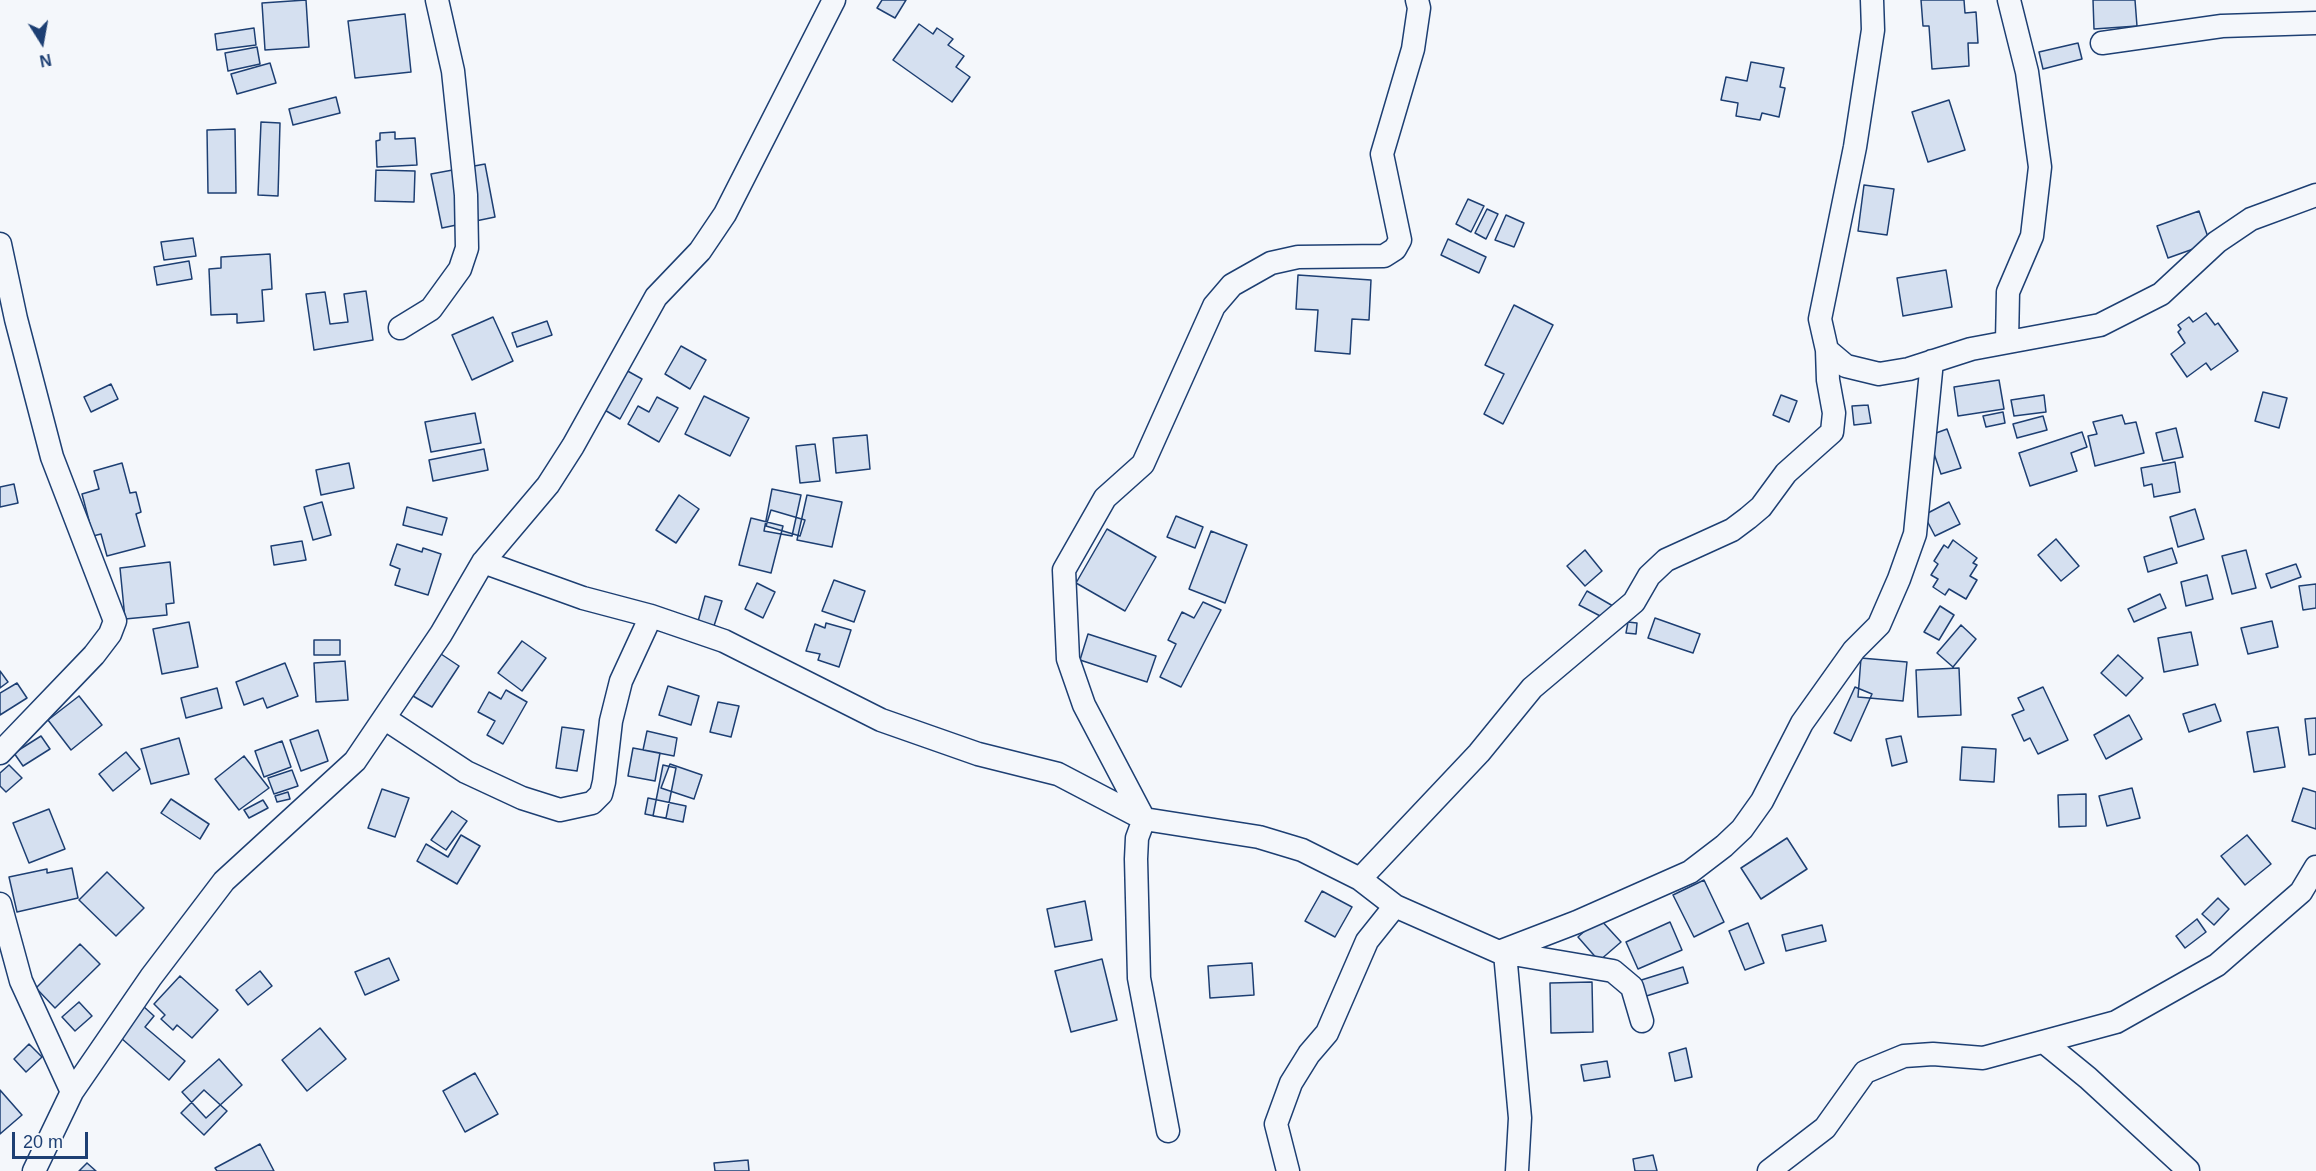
<!DOCTYPE html>
<html>
<head>
<meta charset="utf-8">
<style>
	body { margin:0 }
	#map { position:relative; width:2316px; height:1171px; overflow:hidden; background:#f4f7fb; font-family:Arial,sans-serif }
	canvas { display:block }
	.north { position:absolute; left:12px; top:12px; width:60px; height:60px; -webkit-text-stroke:4px #f4f7fb; paint-order:stroke; rotate:169deg; font-size:16px; font-weight:700; line-height:24px; text-align:center; color:#1d3f73 }
	.north::after { content:''; display:block; margin:auto; width:21px; height:27px; background:#1d3f73; clip-path:polygon(50% 0,100% 100%,50% 72%,0 100%) }
	.scale { position:absolute; left:12px; top:1132px; width:76px; height:27px; box-sizing:border-box; border:3px solid #1d3f73; border-top:0; padding-left:8px; font-size:18px; line-height:21px; white-space:nowrap; color:#1d3f73; -webkit-text-stroke:4px #f4f7fb; paint-order:stroke }
</style>
</head>
<body>
<div id="map">
<canvas width="2316" height="1171"></canvas>
<div class="north">N</div>
<div class="scale">20 m</div>
</div>
<script>
const context = document.querySelector('canvas').getContext('2d');
context.lineJoin = 'round';
function fillPath(path, color) {
  context.fillStyle = color;
  context.fill(path, 'evenodd');
}
function toPath(rows) {
  const path = new Path2D();
  for (const r of rows) {
    path.moveTo(r[0], r[1]);
    for (let i = 2; i < r.length; i += 2) path.lineTo(r[i], r[i + 1]);
  }
  return path;
}
function strokePath(path, color, width, dash) {
  context.strokeStyle = color;
  context.lineWidth = width;
  context.lineCap = dash ? 'butt' : 'round';
  context.setLineDash(dash || []);
  context.stroke(path);
}
const building = toPath([
	[306,0,309,47,265,50,262,3,306,0],
	[882,0,906,0,895,18,877,8,882,0],
	[1921,0,1964,0,1965,13,1976,12,1978,43,1968,43,1969,66,1932,69,1929,26,1923,26,1921,0],
	[2093,0,2135,0,2137,26,2094,29,2093,0],
	[405,14,411,72,355,78,348,21,405,14],
	[919,24,933,34,937,28,953,39,948,45,964,56,956,67,970,77,952,102,893,60,919,24],
	[254,28,256,45,217,50,215,34,254,28],
	[2078,43,2082,59,2043,69,2039,52,2078,43],
	[257,47,260,64,228,71,225,53,257,47],
	[1751,62,1784,68,1780,87,1785,88,1779,117,1762,113,1760,120,1736,116,1738,103,1721,100,1726,77,1747,81,1751,62],
	[270,63,276,83,237,94,231,74,270,63],
	[336,97,340,113,293,125,289,109,336,97],
	[1949,100,1965,150,1928,162,1912,112,1949,100],
	[261,122,280,123,278,196,258,195,261,122],
	[235,129,236,193,208,193,207,130,235,129],
	[395,132,395,139,415,138,417,165,377,167,376,141,380,140,380,133,395,132],
	[485,164,495,217,442,228,431,174,485,164],
	[376,170,415,171,414,202,375,201,376,170],
	[1864,185,1894,189,1887,235,1858,231,1864,185],
	[1468,199,1484,206,1471,232,1456,224,1468,199],
	[1487,209,1498,214,1486,239,1475,233,1487,209],
	[2199,211,2210,243,2168,258,2157,226,2199,211],
	[1506,215,1524,223,1514,247,1495,240,1506,215],
	[193,238,196,256,164,260,161,242,193,238],
	[1448,239,1486,257,1479,273,1441,255,1448,239],
	[270,254,272,289,262,290,264,321,237,323,237,314,211,315,209,269,221,268,221,257,270,254],
	[189,261,192,279,157,285,154,267,189,261],
	[1946,270,1952,307,1903,316,1897,278,1946,270],
	[1298,275,1371,280,1369,320,1352,319,1350,354,1315,351,1318,310,1296,309,1298,275],
	[366,291,373,340,314,350,306,294,325,292,330,324,348,322,344,294,366,291],
	[1514,305,1553,325,1503,424,1484,414,1504,374,1485,365,1514,305],
	[2206,313,2215,325,2218,323,2238,351,2211,370,2206,363,2187,377,2171,354,2185,343,2178,332,2181,329,2178,325,2189,317,2193,322,2206,313],
	[493,317,513,361,472,380,452,335,493,317],
	[547,321,552,335,517,347,512,333,547,321],
	[681,346,706,360,690,389,665,374,681,346],
	[624,369,642,379,620,419,603,409,624,369],
	[1999,380,2004,409,1958,416,1954,387,1999,380],
	[111,384,118,399,91,412,84,397,111,384],
	[2263,392,2287,398,2279,428,2255,421,2263,392],
	[1781,395,1797,401,1789,422,1773,415,1781,395],
	[2044,395,2046,412,2014,416,2011,400,2044,395],
	[704,396,749,418,730,456,685,434,704,396],
	[657,397,678,408,659,442,628,424,638,406,649,412,657,397],
	[1868,405,1871,423,1854,425,1852,406,1868,405],
	[2003,412,2005,423,1986,427,1983,416,2003,412],
	[475,413,481,443,431,452,425,422,475,413],
	[2122,415,2125,424,2136,422,2144,453,2095,466,2088,436,2097,434,2093,422,2122,415],
	[2043,416,2047,430,2017,438,2013,424,2043,416],
	[2176,428,2183,457,2163,461,2156,433,2176,428],
	[1947,429,1961,468,1941,474,1928,436,1947,429],
	[2082,432,2087,447,2071,453,2077,471,2030,486,2019,453,2082,432],
	[867,435,870,469,836,473,833,438,867,435],
	[815,444,820,481,800,483,796,446,815,444],
	[484,449,488,470,433,481,429,460,484,449],
	[2175,462,2180,492,2154,497,2152,484,2144,486,2141,468,2175,462],
	[122,463,130,493,136,492,141,512,136,514,145,546,107,556,101,534,93,536,82,494,99,489,94,471,122,463],
	[349,463,354,488,321,495,316,470,349,463],
	[14,484,18,503,0,507,0,487,14,484],
	[772,489,801,495,792,536,764,531,772,489],
	[679,495,699,509,676,543,656,530,679,495],
	[807,495,842,502,832,547,797,540,807,495],
	[322,502,331,535,313,540,304,507,322,502],
	[1949,502,1960,524,1935,536,1924,515,1949,502],
	[407,507,447,518,442,535,403,525,407,507],
	[2195,509,2204,539,2178,547,2170,517,2195,509],
	[771,510,805,520,800,536,766,526,771,510],
	[1176,516,1203,527,1195,548,1167,537,1176,516],
	[751,518,783,526,771,573,739,565,751,518],
	[1107,529,1156,557,1125,611,1076,583,1107,529],
	[1211,531,1247,545,1225,603,1189,589,1211,531],
	[2056,539,2079,566,2061,581,2038,555,2056,539],
	[1953,540,1977,558,1973,563,1977,565,1970,576,1977,580,1966,599,1949,589,1945,595,1933,587,1938,579,1931,575,1938,564,1934,561,1944,545,1948,548,1953,540],
	[302,541,306,560,274,565,271,546,302,541],
	[397,544,422,552,423,548,441,554,428,595,395,585,400,569,390,565,397,544],
	[2172,548,2177,563,2148,572,2144,557,2172,548],
	[1585,550,1602,571,1585,586,1567,566,1585,550],
	[2246,550,2256,588,2232,594,2222,556,2246,550],
	[170,562,174,603,166,604,167,615,125,619,120,568,170,562],
	[2296,564,2301,577,2271,588,2266,574,2296,564],
	[2207,575,2213,599,2186,606,2181,582,2207,575],
	[834,580,865,591,854,622,822,611,834,580],
	[757,583,775,592,763,618,745,609,757,583],
	[2316,584,2316,608,2303,610,2299,586,2316,584],
	[1587,591,1613,606,1606,619,1579,605,1587,591],
	[2160,594,2166,608,2134,622,2128,609,2160,594],
	[705,596,722,601,713,629,697,625,705,596],
	[1203,602,1221,610,1181,687,1160,677,1176,644,1168,640,1182,612,1194,618,1203,602],
	[1940,606,1954,615,1939,640,1924,632,1940,606],
	[1655,618,1700,634,1693,653,1648,638,1655,618],
	[2272,621,2278,647,2248,654,2241,628,2272,621],
	[189,622,198,667,162,674,153,629,189,622],
	[1628,622,1637,623,1636,634,1626,633,1628,622],
	[826,623,851,630,839,667,818,660,820,654,806,651,815,624,825,628,826,623],
	[1961,625,1976,639,1953,667,1937,653,1961,625],
	[2191,632,2198,665,2164,672,2158,638,2191,632],
	[1088,634,1156,656,1147,682,1080,660,1088,634],
	[314,640,340,640,340,655,314,655,314,640],
	[522,641,546,658,522,691,498,673,522,641],
	[441,654,459,666,432,707,413,696,441,654],
	[2118,655,2143,678,2126,696,2101,673,2118,655],
	[1861,658,1907,662,1903,701,1858,697,1861,658],
	[345,661,348,700,316,702,314,663,345,661],
	[285,663,298,696,267,708,263,698,244,705,236,682,285,663],
	[1959,668,1961,715,1918,717,1916,670,1959,668],
	[0,671,8,682,0,688,0,671],
	[17,683,27,698,0,715,0,693,17,683],
	[668,686,699,696,691,725,659,715,668,686],
	[1855,687,1872,694,1851,741,1834,733,1855,687],
	[2043,687,2068,740,2038,754,2030,738,2024,741,2012,715,2024,710,2018,698,2043,687],
	[217,688,222,708,186,718,181,698,217,688],
	[506,690,527,702,503,744,487,735,495,721,478,712,489,692,501,699,506,690],
	[79,696,102,725,71,750,48,720,79,696],
	[718,702,739,706,731,737,710,732,718,702],
	[2215,704,2221,721,2189,732,2183,714,2215,704],
	[2129,715,2142,739,2106,759,2094,735,2129,715],
	[2316,718,2316,754,2309,755,2305,719,2316,718],
	[562,727,584,730,577,771,556,768,562,727],
	[2278,727,2285,767,2254,772,2247,732,2278,727],
	[318,730,328,761,301,771,290,740,318,730],
	[647,731,677,738,674,756,643,750,647,731],
	[41,736,50,749,23,766,14,753,41,736],
	[1901,736,1907,762,1892,766,1886,739,1901,736],
	[179,738,189,774,151,784,141,749,179,738],
	[282,741,291,767,264,777,255,751,282,741],
	[1962,747,1996,749,1994,782,1960,780,1962,747],
	[633,748,660,753,655,781,628,776,633,748],
	[126,752,140,769,113,791,99,774,126,752],
	[244,756,269,788,239,810,215,779,244,756],
	[670,764,702,775,694,799,661,788,670,764],
	[9,765,22,778,6,792,0,786,0,773,9,765],
	[663,765,676,768,666,818,653,816,663,765],
	[292,770,298,786,274,794,268,778,292,770],
	[2132,788,2140,818,2107,826,2099,796,2132,788],
	[2303,788,2316,792,2316,829,2292,821,2303,788],
	[382,789,409,798,395,837,368,828,382,789],
	[288,792,290,799,277,802,275,796,288,792],
	[2086,794,2086,826,2059,827,2058,795,2086,794],
	[648,798,686,806,683,822,645,814,648,798],
	[171,799,209,824,200,839,161,813,171,799],
	[263,800,268,808,249,818,244,810,263,800],
	[49,809,65,849,29,863,13,823,49,809],
	[452,811,467,821,446,850,431,840,452,811],
	[461,835,480,846,457,884,417,861,426,844,448,857,461,835],
	[2247,835,2271,864,2245,885,2221,856,2247,835],
	[1787,838,1807,869,1761,899,1741,868,1787,838],
	[72,868,78,898,17,912,9,877,47,869,47,873,72,868],
	[107,872,144,908,116,936,79,900,107,872],
	[1704,880,1724,922,1694,937,1673,895,1704,880],
	[1322,891,1352,907,1335,937,1305,921,1322,891],
	[2218,898,2229,909,2214,925,2202,914,2218,898],
	[1085,901,1092,940,1055,947,1047,909,1085,901],
	[1599,918,1621,942,1599,961,1578,937,1599,918],
	[2197,919,2206,932,2185,948,2176,936,2197,919],
	[1670,922,1682,950,1638,969,1626,942,1670,922],
	[1748,923,1764,963,1745,970,1729,931,1748,923],
	[1822,925,1826,941,1786,951,1782,935,1822,925],
	[80,944,100,964,55,1008,36,988,80,944],
	[389,958,399,980,365,995,355,972,389,958],
	[1102,959,1117,1020,1071,1032,1055,971,1102,959],
	[1252,963,1254,995,1210,998,1208,966,1252,963],
	[1683,967,1688,983,1640,998,1635,982,1683,967],
	[260,971,272,986,248,1005,236,990,260,971],
	[180,976,218,1010,192,1038,177,1025,173,1030,161,1019,165,1015,154,1004,180,976],
	[1592,982,1593,1032,1551,1033,1550,983,1592,982],
	[79,1002,92,1016,75,1031,62,1017,79,1002],
	[143,1006,154,1016,145,1027,185,1061,169,1080,113,1031,143,1006],
	[320,1028,346,1059,307,1091,282,1060,320,1028],
	[29,1044,42,1057,26,1072,14,1059,29,1044],
	[1686,1048,1692,1077,1675,1081,1669,1053,1686,1048],
	[219,1059,242,1085,206,1118,182,1092,219,1059],
	[1607,1061,1610,1077,1584,1081,1581,1065,1607,1061],
	[475,1073,498,1114,465,1132,443,1091,475,1073],
	[0,1090,22,1115,0,1134,0,1090],
	[204,1090,227,1111,204,1135,181,1113,204,1090],
	[260,1144,274,1171,217,1171,215,1168,260,1144],
	[1653,1155,1657,1171,1635,1171,1633,1159,1653,1155],
	[748,1160,749,1171,715,1171,714,1163,748,1160],
	[87,1163,96,1171,79,1171,87,1163]
]);
const street = toPath([
	[1872,0,1873,30,1855,147,1820,319,1827,350,1846,366,1879,374,1909,369,1971,349,2100,325,2161,294,2217,242,2251,219,2316,195],
	[2102,43,2222,26,2316,23],
	[0,244,16,319,52,457,115,621,110,634,94,655,0,753],
	[400,328,431,309,460,269,467,248,466,195,453,71,437,0],
	[2007,342,2008,292,2032,236,2040,167,2027,72,2009,0],
	[483,562,583,598,651,616,724,641,881,720,978,754,1058,774,1144,819,1259,837,1302,850,1360,879,1395,906,1499,952,1577,922,1690,872,1724,846,1742,829,1762,801,1802,723,1854,650,1879,625,1899,579,1915,534,1932,361],
	[384,718,466,772,522,798,560,810,592,803,601,794,604,782,611,721,621,681,651,616],
	[1360,879,1479,753,1532,688,1634,602,1649,576,1666,560,1732,530,1748,518,1761,507,1786,473,1832,432,1834,413,1828,380,1827,350],
	[0,904,21,981,72,1092],
	[1501,952,1613,971,1632,987,1642,1021],
	[1505,953,1520,1118,1517,1171],
	[2044,1042,2088,1078,2188,1170],
	[1168,1131,1139,978,1136,859,1137,838,1144,819,1084,705,1068,659,1064,570,1105,498,1143,464,1214,306,1232,285,1271,263,1298,257,1384,256,1395,249,1400,240,1382,154,1413,49,1419,8,1417,0],
	[34,1171,72,1092,151,977,224,881,355,761,441,634,483,562,548,485,573,446,656,297,700,251,725,214,834,0],
	[1288,1171,1276,1124,1291,1083,1309,1054,1327,1033,1367,941,1395,906],
	[1769,1171,1825,1128,1865,1072,1904,1056,1933,1054,1983,1058,2116,1022,2217,965,2301,892,2316,867]
]);
fillPath(building, '#d5e0f0');
strokePath(building, '#1d3f73', 1.5);
strokePath(street, '#1d3f73', 25);
strokePath(street, '#f4f7fb', 22);
</script>
</body>
</html>
